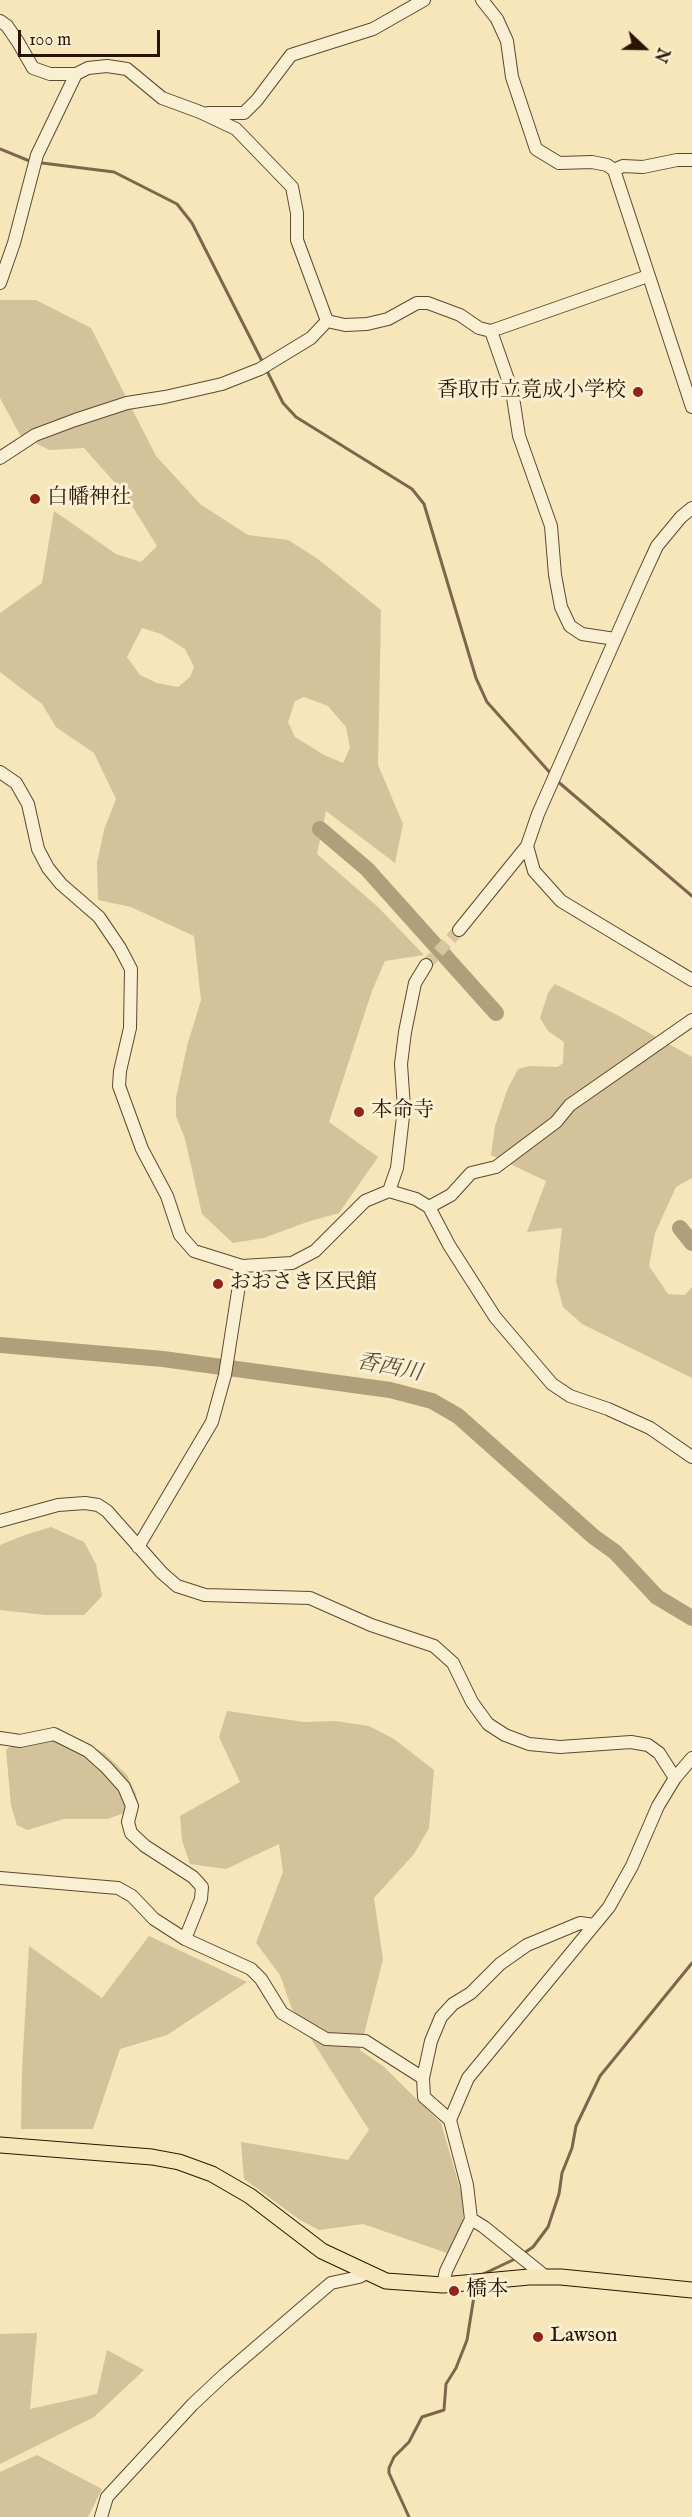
<!DOCTYPE html>
<html>
<head>
<meta charset="utf-8">
<style>
	body { margin:0 }
	#map { position:relative; width:692px; height:2517px; overflow:hidden; background:#f6e6b9; font-family:"IM FELL English",serif }
	canvas { display:block }
	.north { position:absolute; left:614px; top:18px; width:60px; height:60px; -webkit-text-stroke:4px #f9efd2; paint-order:stroke; rotate:112deg; font-size:16px; font-weight:700; line-height:24px; text-align:center; color:#2c1405 }
	.north::after { content:''; display:block; margin:auto; width:21px; height:27px; background:#2c1405; clip-path:polygon(50% 0,100% 100%,50% 72%,0 100%) }
	.scale { position:absolute; left:18px; top:30px; width:142px; height:27px; box-sizing:border-box; border:3px solid #2c1405; border-top:0; padding-left:8px; font-size:18px; line-height:21px; white-space:nowrap; color:#2c1405; -webkit-text-stroke:4px #f9efd2; paint-order:stroke }
</style>
</head>
<body>
<div id="map">
<canvas width="692" height="2517"></canvas>
<div class="north">N</div>
<div class="scale">100 m</div>
</div>
<script>
const context = document.querySelector('canvas').getContext('2d');
context.lineJoin = 'round';
function fillPath(path, color) {
  context.fillStyle = color;
  context.fill(path, 'evenodd');
}
function toPath(rows) {
  const path = new Path2D();
  for (const r of rows) {
    path.moveTo(r[0], r[1]);
    for (let i = 2; i < r.length; i += 2) path.lineTo(r[i], r[i + 1]);
  }
  return path;
}
function strokePath(path, color, width, dash) {
  context.strokeStyle = color;
  context.lineWidth = width;
  context.lineCap = dash ? 'butt' : 'round';
  context.setLineDash(dash || []);
  context.stroke(path);
}
function write(font, color, halo, rows, align = 'center') {
  context.font = font + ' "IM FELL English","Noto Serif JP",serif';
  context.lineWidth = 6;
  context.setLineDash([]);
  context.textBaseline = 'middle';
  context.strokeStyle = halo;
  context.fillStyle = color;
  for (const [text, x, y, turn = 0] of rows) {
    context.save();
    context.translate(x, y);
    context.rotate((+turn || 0) * Math.PI / 180);
    context.textAlign = isNaN(turn) ? turn : align;
    if (halo) context.strokeText(text, 0, 0);
    context.fillText(text, 0, 0);
    context.restore();
  }
}
const green = toPath([
	[0,300,36,300,91,328,156,456,200,504,248,535,288,540,318,559,381,610,378,765,403,824,395,863,326,811,317,854,378,907,424,955,385,961,372,991,329,1122,378,1157,339,1213,307,1222,264,1238,233,1243,202,1214,185,1139,176,1116,176,1098,187,1046,201,1000,194,936,131,907,98,900,97,863,104,830,116,799,94,753,56,727,42,704,0,672,0,613,42,583,54,511,116,554,141,562,157,546,124,493,84,448,49,450,20,435,0,398],
	[142,628,161,634,185,649,194,667,190,677,178,687,157,683,140,675,127,657],
	[304,697,328,706,346,727,350,748,343,763,324,755,295,737,288,722,295,701],
	[555,984,619,1016,692,1057,692,1178,676,1187,655,1233,649,1266,668,1294,685,1295,692,1287,692,1378,582,1324,563,1307,556,1281,562,1228,527,1232,546,1181,491,1155,495,1126,508,1088,518,1069,530,1066,558,1067,563,1063,564,1042,548,1031,540,1018,548,993],
	[51,1527,84,1542,96,1564,102,1596,84,1615,45,1615,0,1610,0,1545,25,1535],
	[227,1711,304,1722,335,1721,369,1726,394,1739,434,1770,429,1828,414,1854,374,1898,383,1959,360,2050,384,2067,441,2123,464,2202,463,2223,447,2253,363,2224,319,2230,300,2220,244,2179,241,2142,348,2160,369,2130,292,2009,280,1975,256,1943,283,1872,279,1844,226,1869,190,1864,182,1840,180,1816,240,1782,219,1737],
	[68,1734,104,1753,127,1775,136,1794,139,1808,107,1819,64,1819,27,1830,17,1825,11,1805,6,1750,23,1736],
	[149,1936,247,1982,167,2035,120,2049,93,2129,21,2129,22,2070,29,1946,102,1998],
	[37,2333,30,2409,97,2394,107,2350,144,2370,94,2417,0,2464,0,2334],
	[37,2455,102,2489,88,2517,0,2517,0,2472]
]);
const stream = toPath([
	[0,149,32,162],
	[42,163,114,172,177,204,192,223,263,363],
	[266,369,283,403,296,417,412,489,424,504,476,678,487,702,552,775],
	[556,780,692,896],
	[524,2253,533,2247,548,2227,559,2194,562,2173,572,2148,576,2126,600,2076,692,1963],
	[479,2276,515,2259],
	[409,2517,389,2473,389,2468,394,2457,409,2442,422,2417,444,2410,446,2384,456,2368,467,2340,475,2290]
]);
const river = toPath([
	[320,829,367,869,496,1013],
	[680,1228,692,1243],
	[0,1345,163,1359,390,1390,432,1401,458,1416,594,1537,615,1552,657,1597,692,1618]
]);
const minorTunnel = toPath([
	[426,965,459,930]
]);
const minor = toPath([
	[482,0,497,19,507,41,512,77,536,149,559,163,592,162,607,165,614,170,692,407],
	[0,21,7,26,18,42,33,68,50,74,76,74,88,68,107,66,127,69,162,98,200,112,236,129,292,187,297,213,297,240,327,321],
	[208,113,244,113,257,100,291,55,373,29,424,0],
	[614,170,623,166,643,167,677,160,692,160],
	[0,283,14,243,37,155,76,74],
	[327,321,345,325,367,324,388,319,417,303,428,303,460,315,479,328,491,331,648,276],
	[491,331,512,391,519,436,551,526,555,575,561,607,570,626,582,634,615,639],
	[0,458,35,435,75,420,127,403,165,397,222,384,260,369,311,338,327,321],
	[0,772,16,783,28,804,38,849,48,868,61,884,99,917,120,948,131,969,130,1028,120,1071,119,1086,142,1149,167,1196,180,1235,194,1251,242,1266,292,1263,315,1251,365,1201,389,1191,416,1199,429,1207,449,1245,495,1317,552,1384,570,1396,608,1409,650,1428,692,1457],
	[527,846,534,871,561,901,692,980],
	[459,930,527,846,538,814,640,583,657,546,681,517,692,508],
	[389,1191,397,1168,404,1108,401,1064,405,1032,415,983,426,965],
	[429,1207,451,1195,471,1173,496,1167,556,1122,570,1105,692,1020],
	[0,1521,58,1505,85,1503,98,1505,107,1511,162,1573,177,1586,205,1595,310,1598,371,1625,434,1646,453,1663,472,1702,488,1724,505,1735,529,1744,560,1747,631,1742,648,1745,659,1753,675,1778],
	[138,1547,212,1422,225,1375,242,1266],
	[0,1738,20,1741,54,1734,88,1751,106,1767,124,1787,132,1806,128,1822,131,1833,145,1846,193,1877,202,1887,201,1899,185,1939],
	[0,1878,118,1888,132,1896,154,1919,185,1939,251,1969,261,1979,282,2013,326,2039,365,2041,423,2078],
	[450,2120,424,2097,423,2078,431,2041,441,2017,453,2004,471,1993,500,1964,527,1945,580,1923,594,1925],
	[471,2219,484,2227,546,2277],
	[443,2285,446,2271,471,2219,467,2185,450,2120,468,2078,609,1907,632,1866,658,1806,675,1778,692,1758],
	[101,2517,107,2497,193,2404,224,2375,331,2283,359,2277,367,2273]
]);
const major = toPath([
	[0,2145,152,2157,179,2162,212,2174,250,2196,322,2251,386,2281,443,2285,529,2277,561,2277,692,2290]
]);
const markers = [
	[638,392,6,"#8f2418"],
	[35,499,6,"#8f2418"],
	[359,1112,6,"#8f2418"],
	[218,1284,6,"#8f2418"],
	[454,2291,6,"#8f2418"],
	[538,2337,6,"#8f2418"]
];
const poiNames = [
	["香取市立竟成小学校",626,392,"right"],
	["白幡神社",47,499],
	["本命寺",371,1112],
	["おおさき区民館",230,1284],
	["橋本",466,2291],
	["Lawson",550,2337]
];
const waterNames = [
	["香西川",389,1369,11]
];
fillPath(green, '#d4c29a');
strokePath(stream, '#7c674c', 3);
strokePath(river, '#b19f7c', 16);
strokePath(minorTunnel, '#d8c69e', 12, [12, 6]);
strokePath(minor, '#5e4832', 14);
strokePath(major, '#2c1405', 17);
strokePath(minor, '#f9efd2', 12);
strokePath(major, '#f6e6b9', 15);
for (const [x, y, r, color] of markers) {
  const dot = new Path2D();
  dot.arc(x, y, r, 0, 2 * Math.PI);
  context.fillStyle = color;
  context.fill(dot);
  strokePath(dot, '#f9efd2', 2);
}
write('21px', '#2c1405', '#f9efd2', poiNames, 'left');
write('italic 22px', '#614c35', '#f9efd2', waterNames);
</script>
</body>
</html>
